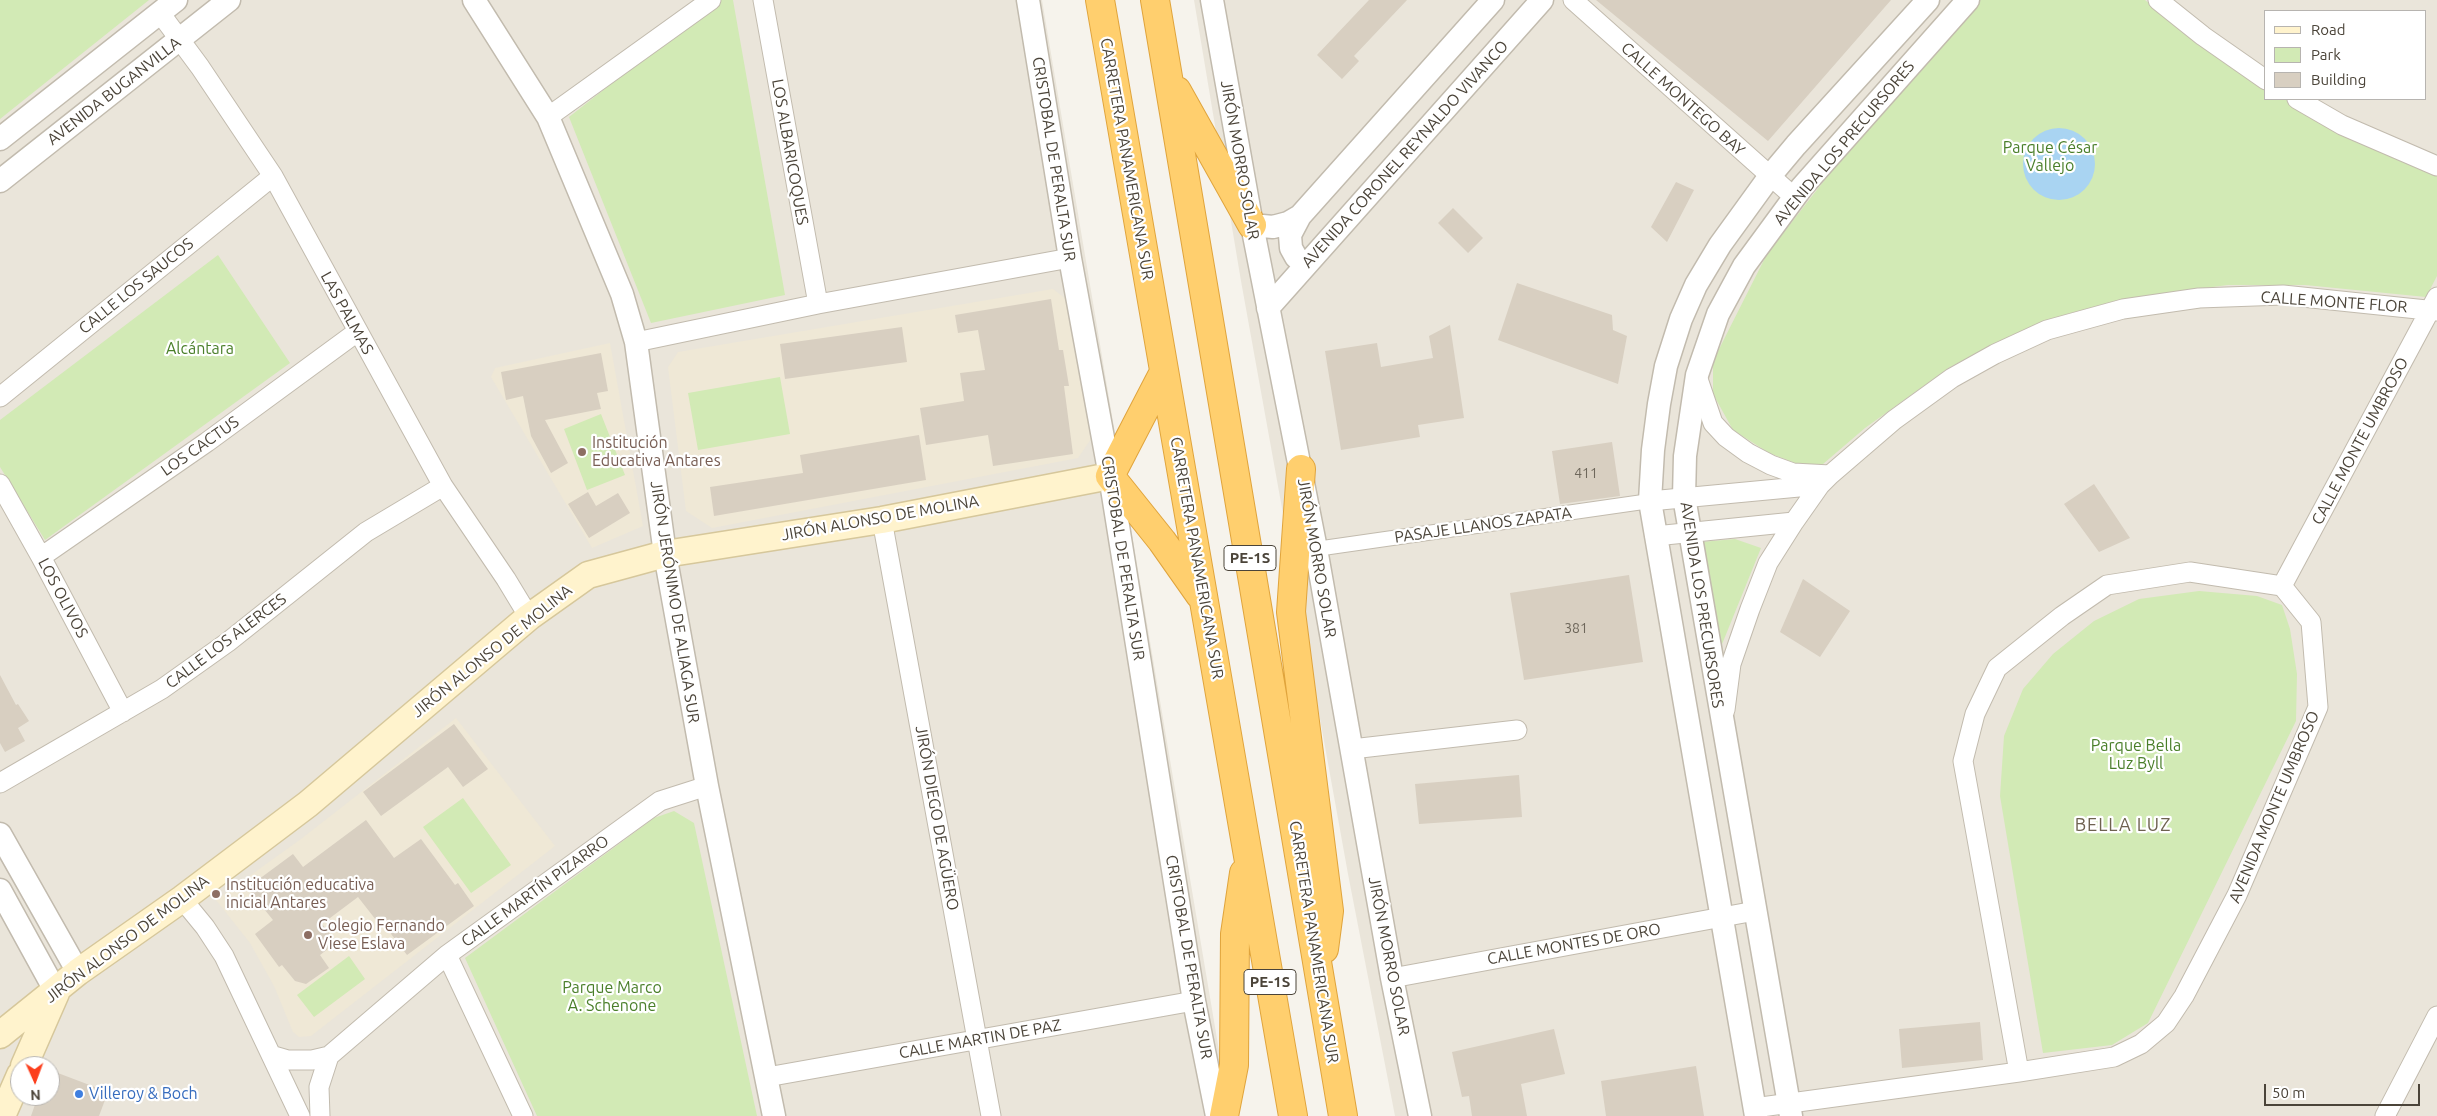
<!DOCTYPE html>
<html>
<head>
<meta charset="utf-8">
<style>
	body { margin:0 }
	#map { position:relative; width:2437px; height:1116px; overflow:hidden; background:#f6f3ec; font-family:Ubuntu,sans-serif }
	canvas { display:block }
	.legend { position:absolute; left:2264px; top:10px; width:162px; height:90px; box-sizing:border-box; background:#fff; border:1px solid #b7b4b0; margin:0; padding:6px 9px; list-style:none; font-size:15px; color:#4b4439 }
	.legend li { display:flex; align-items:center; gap:10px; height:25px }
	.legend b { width:25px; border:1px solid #b7b4b0 }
	.north { position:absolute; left:10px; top:1056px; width:50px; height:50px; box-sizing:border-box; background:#fff; border:1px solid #b7b4b0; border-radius:50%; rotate:178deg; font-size:14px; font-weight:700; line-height:20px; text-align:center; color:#4b4439 }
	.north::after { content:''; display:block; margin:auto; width:18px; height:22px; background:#fc3f1d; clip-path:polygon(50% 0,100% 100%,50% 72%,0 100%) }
	.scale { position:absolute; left:2264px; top:1084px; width:156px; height:22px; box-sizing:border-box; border:2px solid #4b4439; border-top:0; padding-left:6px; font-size:15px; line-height:18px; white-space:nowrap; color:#4b4439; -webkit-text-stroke:4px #fff; paint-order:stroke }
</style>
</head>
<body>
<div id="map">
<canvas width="2437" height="1116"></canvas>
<ul class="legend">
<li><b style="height:6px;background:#fff3cd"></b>Road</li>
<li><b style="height:14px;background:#d2eab5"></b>Park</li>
<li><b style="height:14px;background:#d8cfc1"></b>Building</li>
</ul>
<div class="north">N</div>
<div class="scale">50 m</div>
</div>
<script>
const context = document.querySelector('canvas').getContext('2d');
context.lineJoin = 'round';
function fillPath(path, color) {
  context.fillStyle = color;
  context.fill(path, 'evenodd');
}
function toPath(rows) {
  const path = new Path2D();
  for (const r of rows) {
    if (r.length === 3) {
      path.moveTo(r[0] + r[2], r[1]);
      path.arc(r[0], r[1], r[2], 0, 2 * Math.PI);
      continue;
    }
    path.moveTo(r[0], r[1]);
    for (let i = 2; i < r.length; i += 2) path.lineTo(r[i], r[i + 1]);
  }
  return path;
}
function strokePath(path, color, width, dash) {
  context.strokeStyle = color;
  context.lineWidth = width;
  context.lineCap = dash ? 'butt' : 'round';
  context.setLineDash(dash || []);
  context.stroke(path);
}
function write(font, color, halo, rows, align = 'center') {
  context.font = font + ' Ubuntu,sans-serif';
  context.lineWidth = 4.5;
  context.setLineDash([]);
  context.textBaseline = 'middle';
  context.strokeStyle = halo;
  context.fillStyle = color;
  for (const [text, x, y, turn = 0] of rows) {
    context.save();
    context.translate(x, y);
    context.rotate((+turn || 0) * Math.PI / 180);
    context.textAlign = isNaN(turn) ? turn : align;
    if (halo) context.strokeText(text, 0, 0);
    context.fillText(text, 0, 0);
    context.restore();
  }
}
const residential = toPath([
	[0,0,1042,0,1230,1116,0,1116],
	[20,1066,50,1066,50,1096,20,1096],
	[1194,0,2437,0,2437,1116,1395,1116,1348,874,1241,281],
	[2266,11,2426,11,2426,99,2266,99]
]);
const education = toPath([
	[1053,289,1066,299,1091,439,1078,458,712,528,686,511,668,367,678,352],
	[610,343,643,526,592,548,491,377,495,368],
	[456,718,555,846,311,1036,299,1037,293,1032,274,986,250,943,216,900,301,839]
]);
const green = toPath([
	[0,0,149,0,0,119],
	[718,0,733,0,785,295,651,323,569,117],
	[1977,0,2145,0,2212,53,2266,82,2266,99,2296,99,2437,175,2437,276,2426,297,2305,285,2228,285,2150,295,2067,314,2011,336,1950,367,1865,428,1823,464,1800,465,1769,453,1733,430,1713,394,1713,361,1767,254,1893,92],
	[218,255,290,363,45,540,0,467,0,420],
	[780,377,790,434,698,450,688,393],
	[601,414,625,475,587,490,564,429],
	[1735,539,1761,548,1714,664,1701,542],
	[2199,591,2257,596,2282,605,2290,629,2297,674,2296,721,2148,1023,2112,1045,2043,1053,2000,796,2004,736,2023,689,2053,654,2094,621,2139,599],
	[463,798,511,865,471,893,423,827],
	[674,811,694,823,757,1116,537,1116,465,958,654,818],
	[349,956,365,979,314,1017,297,995]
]);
const water = toPath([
	[2059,164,36]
]);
const building = toPath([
	[1369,0,1407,0,1354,56,1359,61,1342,79,1317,55],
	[1596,0,1891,0,1768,141],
	[1676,182,1694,190,1667,242,1651,227],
	[1453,208,1483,238,1468,253,1438,223],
	[1517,283,1612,315,1613,330,1627,336,1618,384,1498,340],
	[1051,299,1059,350,1063,350,1069,386,1064,386,1073,454,993,466,988,435,926,445,920,408,964,401,960,373,985,370,978,330,958,333,955,315],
	[1450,325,1464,418,1418,425,1420,437,1341,450,1325,351,1377,343,1381,367,1433,358,1429,336],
	[902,327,907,362,785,379,780,344],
	[601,353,608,391,597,393,601,409,545,420,568,463,551,473,531,436,523,396,506,400,501,372],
	[919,435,926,480,714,516,710,487,803,473,800,455],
	[1612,442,1620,496,1560,504,1552,451],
	[2094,484,2130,538,2099,552,2064,504],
	[588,492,596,506,618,493,630,513,589,538,568,504],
	[1629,575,1643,662,1524,680,1510,593],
	[1803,579,1850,611,1820,657,1780,632],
	[0,675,16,705,18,704,29,721,18,728,25,741,5,752,0,743],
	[454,724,488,769,463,787,448,767,381,816,363,792],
	[1519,775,1522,817,1419,824,1415,784],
	[366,820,394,858,421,839,455,885,458,883,474,906,407,955,379,918,376,920,358,897,322,924,330,934,326,936,333,945,320,955,329,968,306,984,295,981,282,965,279,967,255,934,273,920,247,888,293,854,303,867],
	[1980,1022,1983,1060,1902,1068,1899,1029],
	[1554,1029,1565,1074,1521,1084,1527,1116,1472,1116,1469,1096,1462,1097,1452,1052],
	[1696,1066,1704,1116,1606,1116,1601,1081],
	[50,1070,108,1092,99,1116,31,1116,38,1096,50,1096]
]);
const pedestrian = toPath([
	[1316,549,1650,501]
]);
const minor = toPath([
	[763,0,818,304],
	[1573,0,1794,197],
	[2158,0,2203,36,2266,80],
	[160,13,200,67,273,176,443,486,506,579,529,617],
	[2297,99,2342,125,2437,166],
	[548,117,711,0],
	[636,342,818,304,1070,258],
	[1698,379,1713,423,1726,437,1748,453,1771,465,1793,473,1830,475],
	[0,397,273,176],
	[0,484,41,557,123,712],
	[1650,501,1820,485],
	[882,520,991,1116],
	[1655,536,1794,522],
	[41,557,207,442,357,332],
	[2282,586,2437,297],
	[1725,710,1731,664,1750,609,1768,563,1794,522,1820,485,1830,475,1894,420,1952,378,1995,354,2047,330,2123,309,2199,298,2283,295,2437,311],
	[1352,749,1517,730],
	[0,783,162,689,228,642,366,532,443,486],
	[182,899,205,927,224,956,300,1116],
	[447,955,523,1116],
	[1392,978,1755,911],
	[271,1055,288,1060,312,1060,329,1056,447,955,660,801,707,786],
	[767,1077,1194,1001],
	[1754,1108,2019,1072,2114,1057,2141,1044,2166,1023,2184,996,2237,895,2318,707,2311,622,2282,586,2190,572,2107,585,2062,616,1997,668,1975,714,1963,761,2019,1072],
	[320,1116,319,1087,329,1056],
	[2385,1116,2437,1016]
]);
const tertiary = toPath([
	[474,0,548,117,622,294,636,342,665,554,707,786,774,1116],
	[1028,0,1070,258,1110,476,1194,1001,1217,1116],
	[1212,0,1252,225,1316,549,1392,978,1420,1116],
	[0,139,176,0],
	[0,181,229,0],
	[1300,216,1290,235,1291,248,1296,257,1306,265],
	[1252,225,1273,227,1288,223,1300,216,1493,0],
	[1268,308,1542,0],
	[0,834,78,972],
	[0,890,56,992],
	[1756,1116,1650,501,1653,450,1659,404,1666,366,1681,319,1696,285,1720,245,1770,176,1796,145,1928,0],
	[1791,1116,1684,497,1685,456,1697,375,1718,314,1744,266,1802,187,1968,0]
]);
const secondary = toPath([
	[0,1035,78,972,182,899,308,804,529,617,588,575,665,554,882,520,1110,476],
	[24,1066,56,993],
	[2,1116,20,1075]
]);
const motorway = toPath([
	[1100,0,1293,1116],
	[1155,0,1343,1116],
	[1177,91,1252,225],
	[1164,372,1110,476,1162,541,1200,595],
	[1301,469,1291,612,1329,911,1324,949],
	[1224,1116,1234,1065,1235,934,1244,873]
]);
const markers = [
	[582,452,5,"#8d6e63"],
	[216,894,5,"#8d6e63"],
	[308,935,5,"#8d6e63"],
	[79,1094,5,"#3f7fe0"]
];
const numberNames = [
	["411",1586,473],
	["381",1576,628]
];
const shields = [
	[1250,558,52],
	[1270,982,52]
];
const shieldNames = [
	["PE-1S",1250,558],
	["PE-1S",1270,982]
];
const streetNames = [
	["AVENIDA BUGANVILLA",114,91,-38],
	["CALLE MONTEGO BAY",1683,99,42],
	["AVENIDA LOS PRECURSORES",1844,143,-50],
	["LOS ALBARICOQUES",790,152,80],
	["AVENIDA CORONEL REYNALDO VIVANCO",1405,154,-48],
	["CRISTOBAL DE PERALTA SUR",1054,159,81],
	["CARRETERA PANAMERICANA SUR",1127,159,80],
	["JIRÓN MORRO SOLAR",1240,160,80],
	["CALLE LOS SAUCOS",136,286,-39],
	["CALLE MONTE FLOR",2334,302,4],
	["LAS PALMAS",347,313,61],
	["CALLE MONTE UMBROSO",2360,441,-62],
	["LOS CACTUS",200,446,-35],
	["JIRÓN ALONSO DE MOLINA",880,518,-10],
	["PASAJE LLANOS ZAPATA",1483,525,-8],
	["CRISTOBAL DE PERALTA SUR",1123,558,81],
	["CARRETERA PANAMERICANA SUR",1197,558,80],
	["JIRÓN MORRO SOLAR",1317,558,80],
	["LOS OLIVOS",63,598,62],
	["JIRÓN JERÓNIMO DE ALIAGA SUR",675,602,81],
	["AVENIDA LOS PRECURSORES",1702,605,81],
	["CALLE LOS ALERCES",226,641,-37],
	["JIRÓN ALONSO DE MOLINA",492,651,-39],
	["AVENIDA MONTE UMBROSO",2274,807,-67],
	["JIRÓN DIEGO DE AGÜERO",937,818,80],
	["CALLE MARTÍN PIZARRO",535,891,-36],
	["JIRÓN ALONSO DE MOLINA",127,939,-37],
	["CARRETERA PANAMERICANA SUR",1314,942,81],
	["CALLE MONTES DE ORO",1574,944,-10],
	["JIRÓN MORRO SOLAR",1389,956,79],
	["CRISTOBAL DE PERALTA SUR",1189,957,80],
	["CALLE MARTIN DE PAZ",980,1039,-10]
];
const parkNames = [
	["Parque César",2050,148],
	["Vallejo",2050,166],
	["Alcántara",200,349],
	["Parque Bella",2136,746],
	["Luz Byll",2136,764],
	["Parque Marco",612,988],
	["A. Schenone",612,1006]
];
const educationNames = [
	["Institución",592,443],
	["Educativa Antares",592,461],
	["Institución educativa",226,885],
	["inicial Antares",226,903],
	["Colegio Fernando",318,926],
	["Viese Eslava",318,944]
];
const shopNames = [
	["Villeroy & Boch",89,1094]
];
const neighbourhoodNames = [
	["BELLA LUZ",2123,825]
];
fillPath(residential, '#eae5da');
fillPath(education, '#efe8d6');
fillPath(green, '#d2eab5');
fillPath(water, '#a9d4f2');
fillPath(building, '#d8cfc1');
strokePath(pedestrian, '#c2bbae', 16);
strokePath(minor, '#c2bbae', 21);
strokePath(tertiary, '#c2bbae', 25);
strokePath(secondary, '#d6c79b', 29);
strokePath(motorway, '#e0a43c', 30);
strokePath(pedestrian, '#fff', 14);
strokePath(minor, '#fff', 19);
strokePath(tertiary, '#fff', 22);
strokePath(secondary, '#fff3cd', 26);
strokePath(motorway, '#ffcf6e', 28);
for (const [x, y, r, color] of markers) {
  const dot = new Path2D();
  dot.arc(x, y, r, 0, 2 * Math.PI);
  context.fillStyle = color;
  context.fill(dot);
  strokePath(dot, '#fff', 2);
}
write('14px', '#6e675b', null, numberNames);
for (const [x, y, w] of shields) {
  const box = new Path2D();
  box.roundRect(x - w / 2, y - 12.5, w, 25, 4);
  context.fillStyle = '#fff';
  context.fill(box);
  strokePath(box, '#4b4439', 1);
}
write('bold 15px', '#4b4439', null, shieldNames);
write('16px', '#4b4439', '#fff', streetNames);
write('16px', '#4a7f2a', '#fff', parkNames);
write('16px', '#785e54', '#fff', educationNames, 'left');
write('16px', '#366cbe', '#fff', shopNames, 'left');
context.letterSpacing = '1px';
write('18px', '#6e6250', '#fff', neighbourhoodNames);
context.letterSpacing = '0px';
</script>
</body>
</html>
